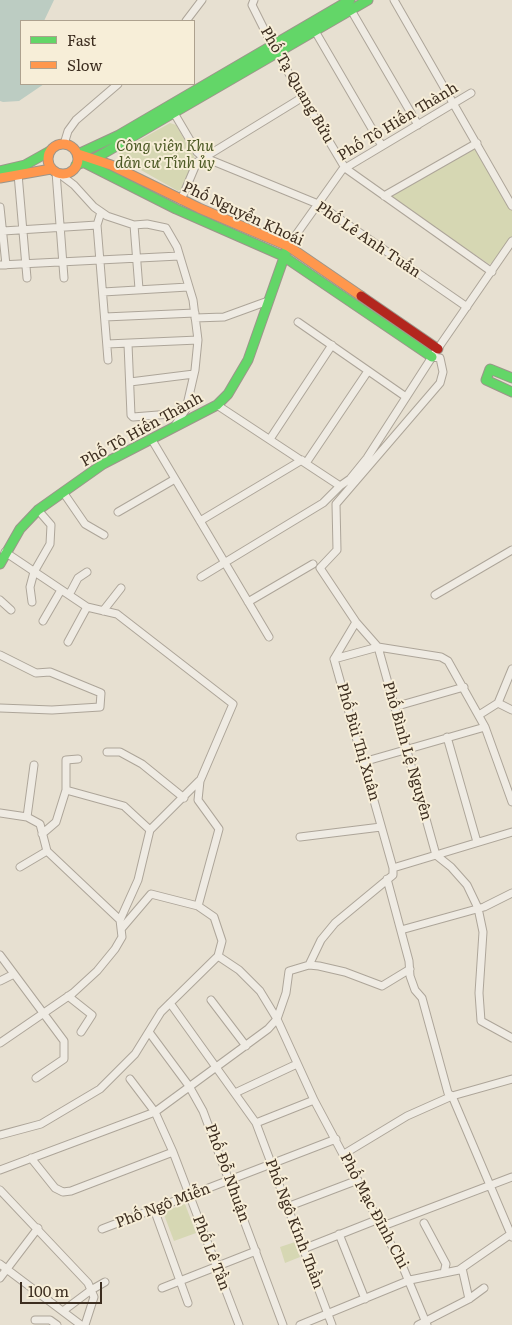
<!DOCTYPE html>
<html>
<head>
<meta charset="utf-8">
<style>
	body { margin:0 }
	#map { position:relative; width:512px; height:1325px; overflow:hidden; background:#e7e0d1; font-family:Literata,serif }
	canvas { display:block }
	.legend { position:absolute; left:20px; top:20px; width:175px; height:65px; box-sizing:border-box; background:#f7eed8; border:1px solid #ada18e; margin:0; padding:6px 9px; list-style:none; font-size:15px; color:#3d2e20 }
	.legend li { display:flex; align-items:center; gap:10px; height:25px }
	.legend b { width:25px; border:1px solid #ada18e }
	.scale { position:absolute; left:20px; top:1282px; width:82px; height:22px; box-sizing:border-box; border:2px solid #3d2e20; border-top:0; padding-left:6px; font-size:15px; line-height:18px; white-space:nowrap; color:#3d2e20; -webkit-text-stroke:4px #f7eed8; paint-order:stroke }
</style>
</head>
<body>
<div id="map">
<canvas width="512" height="1325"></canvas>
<ul class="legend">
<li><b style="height:6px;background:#63d668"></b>Fast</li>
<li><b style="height:6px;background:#ff974d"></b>Slow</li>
</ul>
<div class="scale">100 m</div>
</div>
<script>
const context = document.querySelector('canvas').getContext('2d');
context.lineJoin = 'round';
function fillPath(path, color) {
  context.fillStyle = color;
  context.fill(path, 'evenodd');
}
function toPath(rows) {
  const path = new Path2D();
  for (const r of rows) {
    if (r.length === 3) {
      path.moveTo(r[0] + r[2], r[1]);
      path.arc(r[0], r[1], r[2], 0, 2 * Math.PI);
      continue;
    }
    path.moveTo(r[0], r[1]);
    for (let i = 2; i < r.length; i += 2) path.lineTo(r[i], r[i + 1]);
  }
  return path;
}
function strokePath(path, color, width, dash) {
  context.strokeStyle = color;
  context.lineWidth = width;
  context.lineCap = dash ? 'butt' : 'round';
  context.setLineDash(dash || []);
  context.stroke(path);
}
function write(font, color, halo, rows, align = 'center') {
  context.font = font + ' Literata,serif';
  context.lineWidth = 4;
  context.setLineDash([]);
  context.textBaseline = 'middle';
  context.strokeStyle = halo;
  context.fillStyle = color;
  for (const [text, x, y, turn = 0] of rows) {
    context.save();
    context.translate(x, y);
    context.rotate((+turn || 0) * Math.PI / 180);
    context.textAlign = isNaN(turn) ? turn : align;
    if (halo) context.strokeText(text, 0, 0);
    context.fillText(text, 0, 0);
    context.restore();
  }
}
const green = toPath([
	[170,123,176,125,195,158,184,188,178,191,118,157,120,151],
	[475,148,478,150,512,210,512,236,493,263,489,264,397,202,393,197,393,194],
	[185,1204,196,1233,174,1241,163,1212],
	[295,1242,300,1257,285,1263,280,1247]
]);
const water = toPath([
	[0,0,54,0,44,21,21,21,21,84,44,84,19,101,3,102,0,101]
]);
const street = toPath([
	[254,0,252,5,272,45,345,168,492,272],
	[394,0,512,206],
	[351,10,418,125],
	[186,21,202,0],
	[315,31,382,146],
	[174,113,197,152,203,157,318,204,467,307],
	[64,144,68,131,76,120,118,84],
	[56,172,64,278],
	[58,173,74,185,94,207,107,216,134,225,147,224,166,228,177,247,193,300,198,340,195,370,186,409,174,427],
	[18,174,27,278],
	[384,196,477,143],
	[181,200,197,162,303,97],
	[0,207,6,265],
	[101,212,97,225,108,360],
	[134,225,139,289],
	[3,231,97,225],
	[288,246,342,170,471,93],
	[0,265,179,256],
	[103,292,188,287],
	[105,317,195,313],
	[195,318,224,317,268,301],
	[298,322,406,397],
	[107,344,198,340],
	[128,344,131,415,133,417,183,413],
	[432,357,440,358,443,372,440,383,336,504,337,550,320,568,356,622,378,647,436,855,451,867,467,885,478,908,483,932,479,993,481,1021,512,1038],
	[130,382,194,374],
	[217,405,340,486],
	[270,439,332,345],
	[152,440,269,637],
	[306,463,368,371],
	[63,492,85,524,104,535],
	[118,512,175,479],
	[200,521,302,460],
	[5,552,87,607,117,614,233,704,200,781,198,800,219,829,198,906],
	[201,577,323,503,340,486,350,479,367,458,432,357,512,241],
	[69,595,78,578,87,572],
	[435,595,512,550],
	[0,600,11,610],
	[32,602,30,587,34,572,50,544,51,525,38,510],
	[248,602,313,564],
	[103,611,121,588],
	[43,621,61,590],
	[68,642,87,607],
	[0,655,36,673,50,672,101,693,100,707,52,710,0,708],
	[334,659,356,622],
	[498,703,512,710],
	[394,707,464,687],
	[479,715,498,703,512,669],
	[447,737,477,842],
	[107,752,120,752,142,764,184,798],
	[363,762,485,727],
	[66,790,124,806,150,830],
	[0,813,27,817,40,824,47,851,120,920],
	[27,817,34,765],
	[42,834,56,822,66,790,66,760,78,759],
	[300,837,381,827],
	[20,867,47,851],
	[393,868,512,832],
	[387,879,409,961,410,976,415,990,422,998,448,1093,452,1096,512,1237],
	[401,930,484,907,512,893],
	[0,955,64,1041,64,1059,36,1078],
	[218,956,239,970,260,991,277,1019,314,1100,402,1265,427,1325],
	[309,965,321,940,335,923,393,875,393,868,334,659,378,647,441,657,448,661,485,727,512,802],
	[0,981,14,974],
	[68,996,92,1015,81,1032],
	[211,1000,246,1046],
	[170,1003,256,1123,332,1325],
	[149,1032,189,1086,203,1111,283,1325],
	[0,1043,73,993,97,971,115,949,122,937,120,920,138,880,150,830,199,781],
	[130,1079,155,1112,173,1152,239,1325],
	[235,1093,297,1064],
	[256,1123,314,1100],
	[0,1135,41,1124,100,1089,135,1054,161,1012,218,956,222,941,214,917,198,906,151,894,122,928],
	[344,1154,407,1116,452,1096,512,1079],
	[31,1158,55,1188,63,1192,71,1191,173,1152],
	[0,1170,155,1112,268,1029,277,1019,286,993,289,971,309,965,319,966,345,972,382,986,410,969],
	[0,1190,88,1283,94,1297,85,1325],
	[287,1207,358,1180],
	[154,1209,188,1303],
	[424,1223,446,1264,444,1273],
	[383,1226,512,1177],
	[102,1229,336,1139],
	[339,1234,365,1299],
	[303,1249,379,1219],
	[0,1264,81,1325],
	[462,1268,469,1299],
	[0,1278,38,1228],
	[162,1288,256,1251],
	[63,1311,91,1290,105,1282],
	[35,1320,50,1320,57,1325],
	[300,1325,410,1280,459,1270,511,1234],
	[418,1325,469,1299,484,1288]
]);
const fast = toPath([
	[78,154,119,135,350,0],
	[85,163,176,209,283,256,432,357],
	[76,165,94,159,368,0],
	[0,171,25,165,50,151],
	[512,378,490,369,486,380,512,392],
	[0,564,20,529,38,510,103,464,217,405,228,394,248,360,288,246]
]);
const slow = toPath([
	[63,159,15],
	[78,154,111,165,199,208,288,246,361,296],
	[0,178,51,169]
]);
const jam = toPath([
	[361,296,438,349]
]);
const streetNames = [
	["Phố Tạ Quang Bửu",297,85,60],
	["Phố Tô Hiến Thành",398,122,-31],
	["Phố Nguyễn Khoái",243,214,25],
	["Phố Lê Anh Tuấn",368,240,34],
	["Phố Tô Hiến Thành",142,430,-29],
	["Phố Bùi Thị Xuân",358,742,74],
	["Phố Bình Lệ Nguyên",407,751,74],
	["Phố Đỗ Nhuận",227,1173,70],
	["Phố Ngô Miễn",163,1206,-21],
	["Phố Mạc Đĩnh Chi",374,1211,62],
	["Phố Ngô Kính Thần",294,1224,69],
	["Phố Lê Tần",211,1253,69]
];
const parkNames = [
	["Công viên Khu",165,147],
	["dân cư Tỉnh ủy",165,164]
];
fillPath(green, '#d6d7b3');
fillPath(water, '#bcccc2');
strokePath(street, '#ada599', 9);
strokePath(fast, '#9c958a', 11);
strokePath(slow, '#9c958a', 11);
strokePath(jam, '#9c958a', 11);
strokePath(street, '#efebe3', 7);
strokePath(fast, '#63d668', 9);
strokePath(slow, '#ff974d', 9);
strokePath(jam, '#b3261e', 9);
write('15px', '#3d2e20', '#f7eed8', streetNames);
write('italic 15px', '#4d5a26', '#f7eed8', parkNames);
</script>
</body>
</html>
